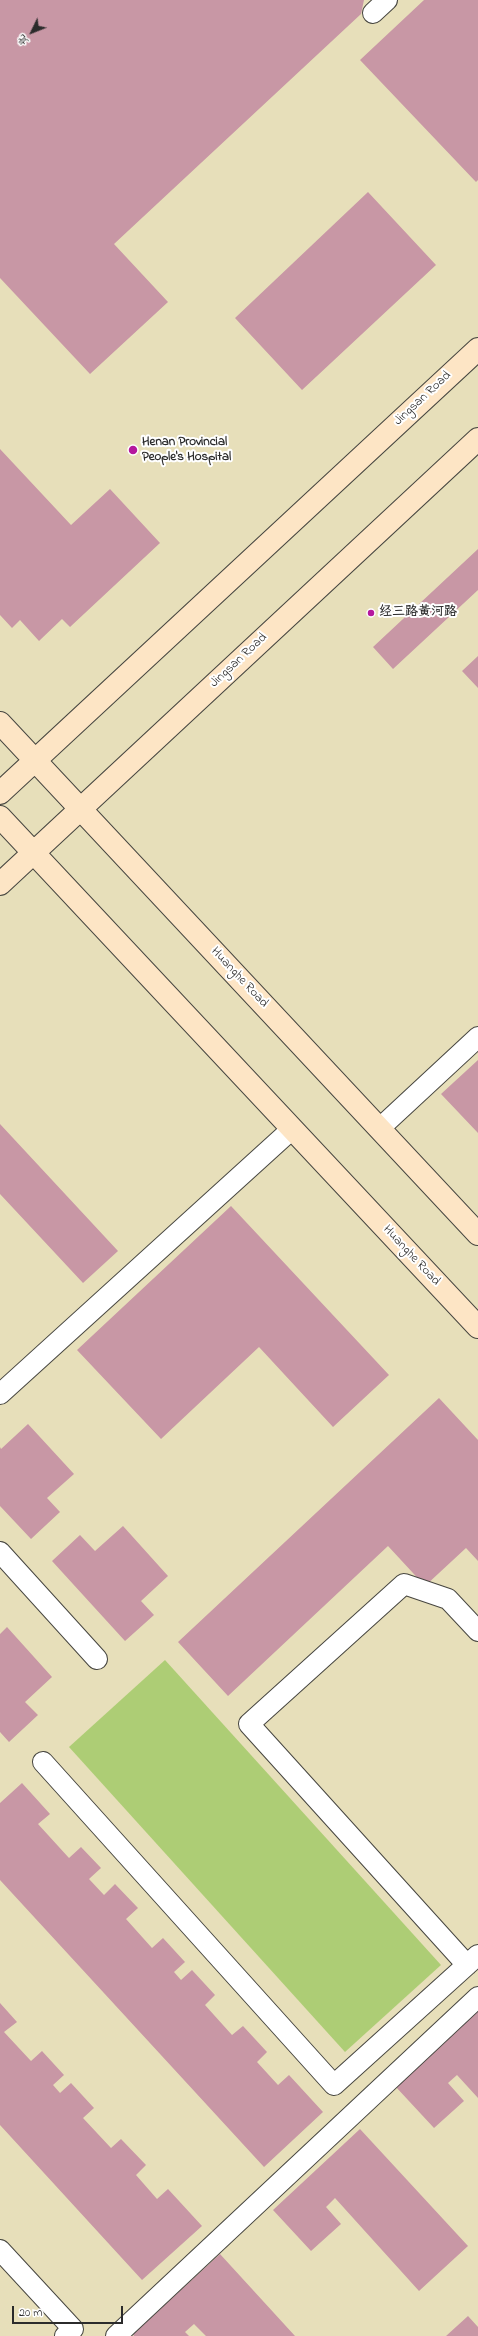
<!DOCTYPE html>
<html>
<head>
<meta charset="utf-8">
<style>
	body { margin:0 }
	#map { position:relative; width:478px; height:2336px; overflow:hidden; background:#e7dfba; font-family:"Indie Flower","LXGW WenKai TC",sans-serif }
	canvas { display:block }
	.north { position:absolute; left:12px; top:12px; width:40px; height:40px; -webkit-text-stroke:3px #fff; paint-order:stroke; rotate:227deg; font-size:11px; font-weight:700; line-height:16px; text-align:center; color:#2b2b2b }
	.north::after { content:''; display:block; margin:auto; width:14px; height:18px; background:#2b2b2b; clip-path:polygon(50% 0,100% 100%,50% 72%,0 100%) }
	.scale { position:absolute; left:12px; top:2306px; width:111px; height:18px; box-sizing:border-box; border:2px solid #2b2b2b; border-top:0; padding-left:5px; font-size:12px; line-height:14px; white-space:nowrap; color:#2b2b2b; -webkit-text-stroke:3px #fff; paint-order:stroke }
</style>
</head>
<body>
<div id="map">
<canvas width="478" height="2336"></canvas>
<div class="north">北</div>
<div class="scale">20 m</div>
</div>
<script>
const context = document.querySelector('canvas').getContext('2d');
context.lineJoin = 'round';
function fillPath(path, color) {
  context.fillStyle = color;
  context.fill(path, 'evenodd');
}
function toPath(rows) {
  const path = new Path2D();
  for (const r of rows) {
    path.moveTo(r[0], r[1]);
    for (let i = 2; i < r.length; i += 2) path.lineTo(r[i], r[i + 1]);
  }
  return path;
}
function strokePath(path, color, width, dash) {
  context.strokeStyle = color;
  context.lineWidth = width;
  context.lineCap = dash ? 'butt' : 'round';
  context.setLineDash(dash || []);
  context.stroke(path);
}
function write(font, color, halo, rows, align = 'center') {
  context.font = font + ' "Indie Flower","LXGW WenKai TC",sans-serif';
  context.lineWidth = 4;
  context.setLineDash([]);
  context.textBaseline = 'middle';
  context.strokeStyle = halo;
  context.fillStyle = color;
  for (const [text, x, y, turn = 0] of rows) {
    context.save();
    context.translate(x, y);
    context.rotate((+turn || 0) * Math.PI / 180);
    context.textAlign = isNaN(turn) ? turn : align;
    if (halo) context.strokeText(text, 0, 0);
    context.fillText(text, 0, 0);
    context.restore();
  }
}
const green = toPath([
	[165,1660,441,1965,345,2052,69,1747]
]);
const building = toPath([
	[0,0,364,0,361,14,114,244,168,302,90,374,0,278],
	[424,0,478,0,478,180,476,182,360,60],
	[368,192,436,265,302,390,235,318],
	[0,449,71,525,110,489,160,543,70,627,62,619,39,641,20,620,12,628,0,615],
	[478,549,478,590,393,669,373,647],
	[478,656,478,688,462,671],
	[478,1060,478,1133,441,1094],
	[0,1124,118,1251,83,1283,0,1194],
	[231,1206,389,1375,333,1427,259,1347,161,1439,77,1350],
	[439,1398,478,1440,478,1561,466,1548,425,1586,388,1546,228,1696,178,1642],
	[28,1424,74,1474,47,1498,60,1512,31,1539,0,1506,0,1447,1,1449],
	[123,1526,168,1576,141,1601,154,1615,125,1641,52,1561,80,1535,95,1551],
	[7,1627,52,1677,25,1702,38,1715,9,1742,0,1732,0,1634],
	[22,1783,50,1814,38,1824,69,1858,81,1847,101,1868,89,1879,104,1895,115,1884,138,1908,126,1919,152,1948,163,1938,185,1962,174,1972,181,1980,192,1970,215,1995,205,2005,232,2035,243,2026,267,2052,257,2062,278,2085,289,2075,323,2112,264,2167,0,1880,0,1803],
	[0,2003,17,2022,4,2032,31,2061,42,2051,64,2075,53,2085,60,2093,71,2083,94,2108,83,2118,111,2148,121,2139,146,2165,136,2175,157,2199,168,2189,202,2226,142,2280,0,2125],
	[478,2010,478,2098,457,2075,448,2083,464,2101,434,2128,395,2086],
	[360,2129,468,2246,419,2291,335,2198,326,2207,341,2224,311,2251,273,2210],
	[220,2254,295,2336,206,2336,194,2324,185,2332,189,2336,134,2336,133,2334],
	[468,2316,478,2327,478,2336,446,2336]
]);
const lane = toPath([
	[373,13,387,0],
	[380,1128,478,1037],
	[0,1394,292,1129],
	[0,1552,97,1659],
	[43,1762,334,2085,478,1955],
	[467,1965,249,1724,404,1584,448,1599,478,1631],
	[0,2250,73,2329,65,2336],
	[116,2336,478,1997]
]);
const secondary = toPath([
	[0,723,478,1234],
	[0,793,478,349],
	[0,817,478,1327],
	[0,884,478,439]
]);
const markers = [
	[133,450,5,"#b5179e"],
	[371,613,4,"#b5179e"]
];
const streetNames = [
	["Jingsan Road",423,399,-43],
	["Jingsan Road",239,661,-43],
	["Huanghe Road",239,978,47],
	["Huanghe Road",411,1256,47]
];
const poiNames = [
	["Henan Provincial",142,443],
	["People's Hospital",142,458],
	["经三路黄河路",379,613]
];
fillPath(green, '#adcd75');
fillPath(building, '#c897a5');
strokePath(lane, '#474640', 22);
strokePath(secondary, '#474640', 24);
strokePath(lane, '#fff', 20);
strokePath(secondary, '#fde5c5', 22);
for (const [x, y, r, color] of markers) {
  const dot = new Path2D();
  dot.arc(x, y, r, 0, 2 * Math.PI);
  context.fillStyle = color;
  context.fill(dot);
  strokePath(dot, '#fff', 1.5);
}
write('13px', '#2b2b2b', '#fff', streetNames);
write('bold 13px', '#2b2b2b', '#fff', poiNames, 'left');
</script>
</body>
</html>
